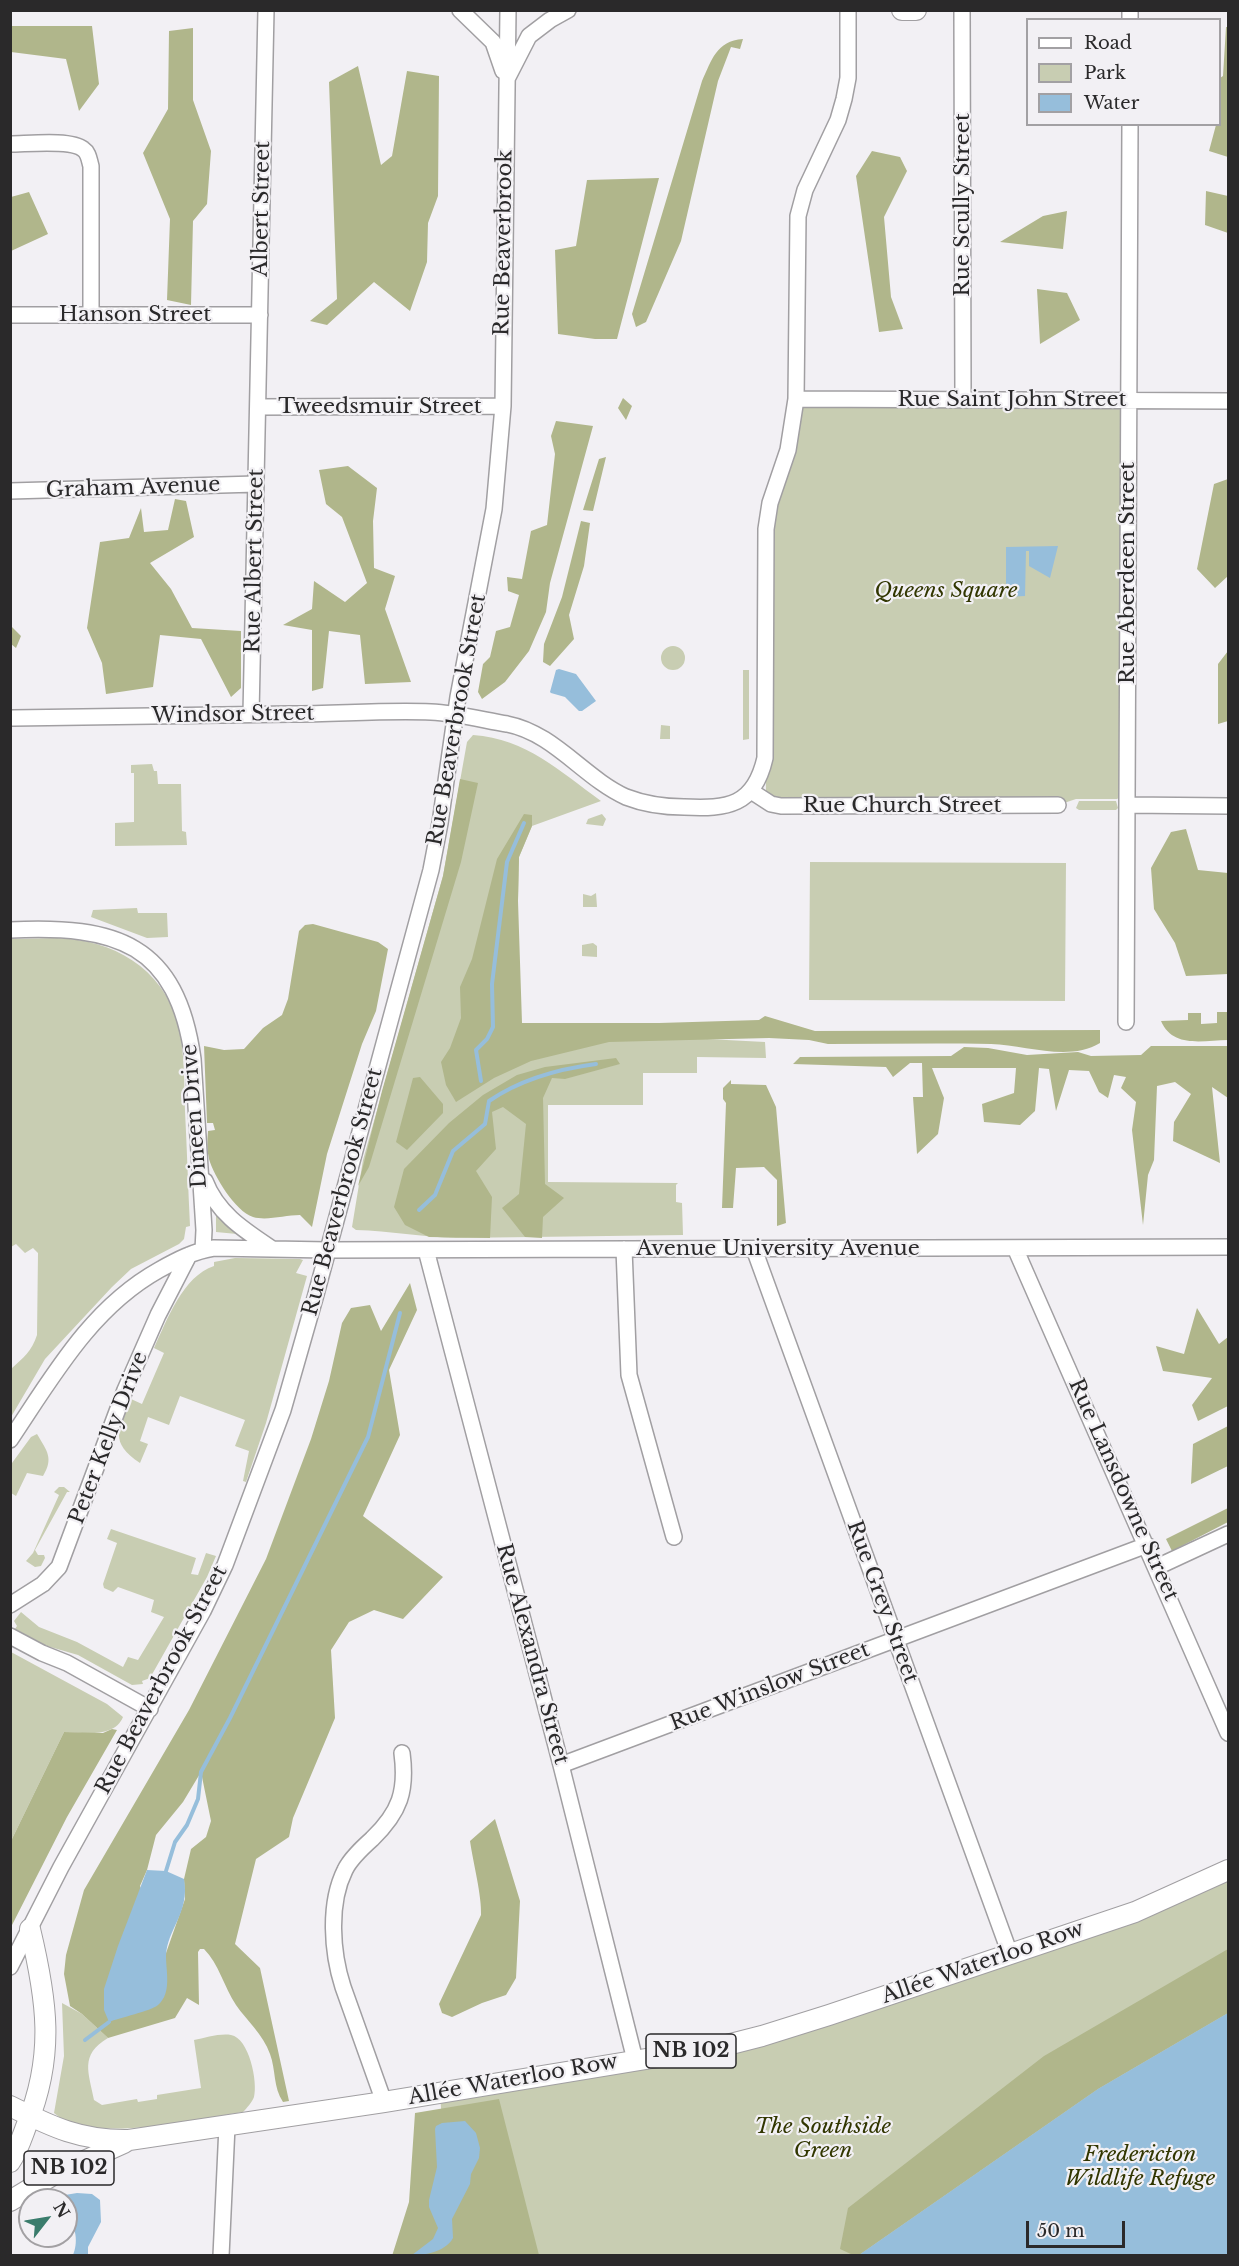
<!DOCTYPE html>
<html>
<head>
<meta charset="utf-8">
<style>
	body { margin:0 }
	#map { position:relative; width:1239px; height:2266px; overflow:hidden; background:#f2f0f4; font-family:"Libre Baskerville",serif }
	canvas { display:block }
	.frame { position:absolute; inset:0; border:12px solid #2a292a; pointer-events:none }
	.legend { position:absolute; left:1026px; top:18px; width:195px; height:108px; box-sizing:border-box; background:#f2f0f4; border:2px solid #a2a0a3; margin:0; padding:8px 10px; list-style:none; font-size:18px; color:#2a292a }
	.legend li { display:flex; align-items:center; gap:12px; height:30px }
	.legend b { width:30px; border:2px solid #a2a0a3 }
	.north { position:absolute; left:18px; top:2188px; width:60px; height:60px; box-sizing:border-box; background:#f2f0f4; border:2px solid #a2a0a3; border-radius:50%; rotate:59deg; font-size:16px; font-weight:700; line-height:24px; text-align:center; color:#2a292a }
	.north::after { content:''; display:block; margin:auto; width:21px; height:27px; background:#3a7c6c; clip-path:polygon(50% 0,100% 100%,50% 72%,0 100%) }
	.scale { position:absolute; left:1026px; top:2221px; width:99px; height:27px; box-sizing:border-box; border:3px solid #2a292a; border-top:0; padding-left:8px; font-size:18px; line-height:21px; white-space:nowrap; color:#2a292a; -webkit-text-stroke:4px #f2f0f4; paint-order:stroke }
</style>
</head>
<body>
<div id="map">
<canvas width="1239" height="2266"></canvas>
<div class="frame"></div>
<ul class="legend">
<li><b style="height:8px;background:#fff"></b>Road</li>
<li><b style="height:16px;background:#c8cdb2"></b>Park</li>
<li><b style="height:16px;background:#96bedb"></b>Water</li>
</ul>
<div class="north">N</div>
<div class="scale">50 m</div>
</div>
<script>
const c = document.querySelector('canvas').getContext('2d');
c.lineJoin = 'round';
function fill(path, color) { c.fillStyle = color; c.fill(path, 'evenodd'); }
function trace(path, color, width, dash) { c.strokeStyle = color; c.lineWidth = width; c.lineCap = dash ? 'butt' : 'round'; c.setLineDash(dash || []); c.stroke(path); }
function label(font, color, halo, rows, align = 'center') {
  c.font = font + ' "Libre Baskerville",serif'; c.lineWidth = 4.5; c.setLineDash([]); c.textBaseline = 'middle'; c.strokeStyle = halo; c.fillStyle = color; for (const [text, x, y, turn = 0] of rows) {
    c.save(); c.translate(x, y); c.rotate((+turn || 0) * Math.PI / 180); c.textAlign = isNaN(turn) ? turn : align; if (halo) c.strokeText(text, 0, 0); c.fillText(text, 0, 0); c.restore();
  }
}
const green = new Path2D(`
	M796,399L1129,401L1127,793L1117,799H1076L1058,805L766,802L765,562Z
	M661 658a12 12 0 1 1 24 0a12 12 0 1 1-24 0Z
	M743,670H749V739L743,740Z
	M661,725L670,726V739H660Z
	M473,735C527,739 559,771 601,801L532,826L519,857L515,1029L765,1042L766,1058L697,1057V1073H643V1105H548V1182L678,1183L676,1185V1202L682,1203L683,1235L456,1238C422,1237 390,1231 356,1230L352,1227L363,1160L443,876L467,742Z
	M152,764L154,771H157L158,784H181L182,831L186,832L187,845L115,846V823L134,822V773H131V765Z
	M1079,801H1116L1118,808L1116,810H1079L1076,808Z
	M602,814L606,819L603,826L586,824L588,819Z
	M810,862L1066,863L1065,1001L809,1000Z
	M596,893L597,907H583V894L591,896Z
	M137,908L138,913H167L168,937L147,938L91,917L93,910Z
	M57,938C113,940 162,967 178,1024C185,1052 184,1083 185,1111C187,1149 188,1187 190,1226L186,1227L184,1239L179,1244L131,1269L112,1287L45,1359L11,1417V1369C23,1358 32,1351 37,1335L38,1253L33,1248L25,1253L16,1244L11,1247V939Z
	M593,943L597,946V957L582,956V945Z
	M216,1214L237,1234L216,1232Z
	M235,1258L300,1259L303,1260L296,1273L307,1276L266,1423L246,1482L243,1481L249,1451L235,1446L245,1420L180,1396L169,1425L148,1417L140,1441L148,1444L140,1463C109,1442 118,1430 131,1399L142,1404L164,1353L154,1348C167,1320 183,1276 214,1266V1262Z
	M37,1434C47,1451 54,1458 43,1476L27,1473L16,1496L11,1493L12,1463L31,1437Z
	M59,1487H64L70,1492H67L35,1550L38,1555H44L45,1558L41,1566L35,1567L26,1561L33,1553L59,1495L54,1492Z
	M111,1529L196,1558L191,1574L198,1575L206,1553L216,1556L207,1577L150,1678L142,1681L143,1684L132,1685L78,1655L47,1646L15,1629L17,1626L14,1621L21,1612L39,1627L77,1642L123,1667L128,1657L138,1660L164,1617L151,1612L154,1600L118,1587L113,1592L104,1588L103,1584L117,1543L107,1539Z
	M11,1652L107,1704L123,1717C114,1739 82,1732 64,1732L11,1841Z
	M1228,1870V2255L422,2256L442,2123L440,2093L719,2047Z
	M62,2003L82,2014L108,2038C79,2055 89,2073 94,2100L102,2105L137,2099L138,2102L157,2099V2095L201,2088L194,2040C205,2038 220,2033 231,2035C249,2038 258,2082 254,2097C252,2102 247,2108 243,2112C197,2119 90,2145 54,2113L64,2056Z`);
const forest = new Path2D(`
	M11,26H92L99,84L79,111L66,59L11,52Z
	M1226,27H1228V157L1209,151L1216,125L1220,124L1221,103L1220,78L1223,76Z
	M193,28V100L211,151L207,204L193,221L191,305L167,300L170,219L143,153L168,109L169,31Z
	M743,39L740,49L731,47L718,81L681,241L646,322L636,327L632,314L702,81C712,60 716,41 743,39Z
	M358,66L381,165L392,156L407,71L439,76L438,196L428,223L427,262L410,311L374,282L327,325L310,321L337,299L329,82Z
	M872,151L900,157L907,171L884,217L891,297L903,329L879,332L856,176Z
	M659,178L617,339H595L558,334L555,250L576,246L587,180Z
	M1206,191L1228,196V233L1205,225Z
	M29,192L48,234L11,251V197Z
	M1067,211L1063,249L1000,242L1043,216Z
	M1037,289L1067,293L1080,320L1040,344Z
	M623,398L632,406L626,420L618,408Z
	M556,421L593,426L550,583L546,612L529,651L505,682L482,699L478,692L483,664L490,657L496,631L510,627L519,595L508,591L507,577L522,579L531,531L547,525L555,454L551,436Z
	M606,457L593,511L583,510L599,459Z
	M348,466L377,488L373,521L374,568L395,576L385,609L411,682L365,684L360,635L329,631L323,688L312,691V630L283,625L312,609L314,581L345,602L367,583L342,517L326,504L319,470Z
	M1228,479V576L1215,588L1197,569L1214,484Z
	M175,499L186,501L194,537L150,563L171,589L192,628L241,631V688L231,697L201,639L160,635L153,687L106,694L102,663L87,628L100,542L129,538L141,508L144,532L168,530Z
	M581,521L590,523L584,566L569,615L574,639L550,666L543,662L544,644L562,597Z
	M10,625L21,636L16,648L11,644Z
	M1228,651V721L1218,724V664Z
	M460,779L478,783L461,862L369,1167L358,1186L382,1091L443,876Z
	M524,814L532,815V826L519,857L518,901L522,1023H659L759,1020L765,1016L815,1031L1100,1030V1043C1069,1062 1025,1045 991,1044C937,1043 882,1044 828,1044L809,1040L769,1038L609,1042L531,1061L494,1078L456,1102L446,1085L441,1062L450,1048L461,1018L460,987L472,959L497,859Z
	M1186,829L1198,870L1228,873V974L1186,976L1175,943L1154,909L1151,868L1171,832Z
	M313,924L378,942L388,949L376,1011L362,1044L327,1154L312,1227L300,1215C285,1215 267,1221 253,1217C235,1211 214,1176 209,1159C207,1151 207,1141 208,1131L215,1130L213,1123H207L204,1046L224,1050L244,1049L263,1028L282,1015L288,999L299,931L305,925Z
	M1217,1012H1228V1040C1204,1040 1173,1049 1161,1021L1188,1020V1013H1201V1024L1217,1023Z
	M1151,1046H1228V1098L1212,1087L1220,1163L1173,1141L1174,1122L1191,1094L1175,1082L1157,1086L1154,1160L1148,1175L1143,1225L1132,1130L1136,1102L1121,1088L1126,1077L1114,1075L1108,1098L1099,1092L1089,1071L1069,1070L1056,1111L1049,1069L1039,1068L1035,1111L1020,1125L984,1122L982,1104L1014,1093L1016,1068H932L944,1098L938,1134L917,1154L913,1097H923L922,1063H910L893,1077L886,1067L793,1064L800,1057L951,1056L964,1047L988,1048L1027,1055L1078,1052L1091,1056L1141,1055Z
	M616,1058L620,1064L565,1079L552,1078L543,1098L545,1184L564,1198L543,1217L542,1238L525,1237L502,1208L519,1194L526,1124L503,1107L492,1112L496,1149L476,1171L492,1197L490,1238L429,1237L405,1225L394,1207L404,1169L449,1123L483,1095L517,1075L545,1067Z
	M420,1077L443,1104V1113L407,1150L396,1142L413,1078Z
	M731,1080V1084L766,1085L776,1107L786,1223L777,1226V1180L764,1167L736,1168L733,1208H722L726,1103L723,1099V1088Z
	M410,1283L417,1310L389,1370L400,1435L363,1516L443,1577L403,1619L374,1610L349,1622L331,1650L335,1718L293,1818L289,1837L256,1859L235,1944L260,1968L289,2101L283,2102C273,2087 276,2070 270,2054C263,2034 247,2021 236,2005C224,1987 219,1964 204,1949H200L198,1952L199,2005L187,1998L175,2018L108,2038L82,2014L70,2006L64,1974L66,1955L84,1890L189,1710L266,1559L311,1439L329,1381L342,1323L351,1308L370,1305L381,1331ZM201,1772L211,1821L206,1837L191,1849L184,1879L185,1899L166,1953L140,1886L147,1870L156,1835L183,1802Z
	M1197,1308L1219,1344L1228,1337V1406L1198,1421L1192,1405L1212,1378L1163,1371L1156,1346L1184,1354Z
	M1228,1426V1466L1191,1484L1193,1444Z
	M1228,1508V1522L1172,1551L1166,1539Z
	M112,1729L117,1730L67,1817L11,1927V1841L64,1732L103,1733Z
	M495,1819L520,1901L516,1978L506,1995L482,2003L452,2017L442,2013L439,2004L481,1915C482,1896 473,1862 470,1841Z
	M1228,1949V2013L1098,2089L859,2255H853L840,2249L848,2208L1044,2056Z
	M499,2099L539,2255L392,2256L409,2202L415,2113Z`);
const water = new Path2D(`
	M1058,546L1050,578L1029,566V551H1026L1025,596L1006,597V547Z
	M559,669L576,674L596,701L582,711H579L565,697L551,693L550,692L556,670Z
	M147,1870L166,1871L184,1879C190,1913 167,1929 166,1956C166,1972 172,1993 158,2005C151,2011 119,2018 109,2022L104,2010V1989L118,1946Z
	M1228,2013V2255H859L1098,2089Z
	M465,2121L476,2133L480,2148L479,2158L471,2174L470,2184L452,2219L453,2238C446,2251 425,2256 412,2255L433,2239L438,2228L429,2207V2200L437,2167L435,2129L436,2126L442,2123Z
	M77,2193L92,2194L100,2200L101,2222L88,2247V2255H73C78,2244 77,2225 66,2217V2200H56L65,2195Z`);
const stream = new Path2D(`
	M481,1081L476,1050L487,1039L493,1027L492,984L507,862L524,823
	M419,1210L435,1195L453,1151L485,1124L489,1101C521,1079 558,1069 596,1064
	M166,1871L175,1842L187,1825L198,1799L201,1772L230,1718L368,1437L400,1313
	M85,2040L109,2022`);
const minor = new Path2D(`
	M460,10L493,42L503,71
	M962,10L963,400
	M1130,20V10
	M508,77L529,36L550,20L568,10
	M10,144C27,144 71,139 83,149C89,153 89,160 91,166V315
	M10,315H260
	M796,399L1228,401
	M258,407L503,406
	M10,491L256,484
	M251,714L266,10
	M10,718C104,717 198,715 291,714C338,714 385,710 431,712C456,713 483,720 507,724C554,733 584,778 626,797C644,804 665,807 684,807C728,809 754,806 765,758L766,529L770,503L788,450L796,399L798,216L805,190L838,120L844,99L848,78V10
	M751,791L771,804L781,806L1058,805
	M1127,805L1228,806
	M10,930C116,925 177,943 193,1059L204,1230L203,1250
	M1126,1022L1130,124
	M205,1181C217,1213 244,1230 271,1248
	M1015,1248L1228,1733
	M624,1249L629,1375L674,1537
	M754,1249L1010,1954
	M426,1250L561,1765L635,2060
	M10,1440C53,1376 91,1308 159,1270C177,1260 194,1251 214,1248L328,1250L1228,1247
	M1157,1567L1228,1534
	M10,1605L43,1584L59,1567L125,1390L158,1315L189,1255
	M10,1636L42,1653L67,1663L150,1709
	M561,1765L1147,1545
	M10,1967L61,1867L203,1611L225,1565L283,1410L315,1298L431,870L440,823L458,697L494,509L503,406L508,10
	M384,2102L343,1987C332,1953 328,1904 345,1870C350,1859 362,1848 372,1839C400,1812 407,1791 402,1753
	M221,2256L227,2126`);
const major = new Path2D(`
	M902,10H916
	M10,2106C52,2127 81,2141 129,2140L384,2102L719,2047L762,2036L829,2015L1135,1912L1228,1870
	M10,2162C18,2151 22,2137 27,2124C55,2055 47,2000 30,1929
	M10,2201L53,2175L124,2143`);
const shields = [
	[691,2051,90],
	[69,2168,90]
];
const shieldNames = [
	["NB 102",691,2051],
	["NB 102",69,2168]
];
const streetNames = [
	["Rue Scully Street",963,205,-90],
	["Albert Street",262,209,-89],
	["Rue Beaverbrook",504,243,-89],
	["Hanson Street",135,315],
	["Rue Saint John Street",1012,400],
	["Tweedsmuir Street",380,407],
	["Graham Avenue",133,488,-2],
	["Rue Albert Street",255,561,-89],
	["Rue Aberdeen Street",1128,573,-90],
	["Windsor Street",233,715,-1],
	["Rue Beaverbrook Street",457,720,-80],
	["Rue Church Street",902,806],
	["Dineen Drive",195,1116,-94],
	["Rue Beaverbrook Street",343,1192,-75],
	["Avenue University Avenue",778,1249],
	["Peter Kelly Drive",109,1438,-69],
	["Rue Lansdowne Street",1123,1490,66],
	["Rue Grey Street",882,1602,70],
	["Rue Alexandra Street",532,1654,75],
	["Rue Beaverbrook Street",162,1680,-62],
	["Rue Winslow Street",770,1687,-21],
	["Allée Waterloo Row",983,1963,-19],
	["Allée Waterloo Row",513,2080,-10]
];
const parkNames = [
	["Queens Square",946,591],
	["The Southside",823,2127],
	["Green",823,2151],
	["Fredericton",1140,2155],
	["Wildlife Refuge",1140,2179]
];
fill(green, '#c8cdb2');
fill(forest, '#b0b68b');
fill(water, '#96bedb');
trace(stream, '#96bedb', 4);
trace(minor, '#a19fa2', 18);
trace(major, '#a19fa2', 22);
trace(minor, '#fff', 15);
trace(major, '#fff', 20);
for (const [x, y, w] of shields) { const box = new Path2D(); box.roundRect(x - w / 2, y - 17, w, 34, 4.5); c.fillStyle = '#f2f0f4'; c.fill(box); trace(box, '#2a292a', 1.5); }
label('bold 20px', '#2a292a', null, shieldNames);
label('21px', '#2a292a', '#f2f0f4', streetNames);
label('italic 21px', '#313600', '#f2f0f4', parkNames);
</script>
</body>
</html>
